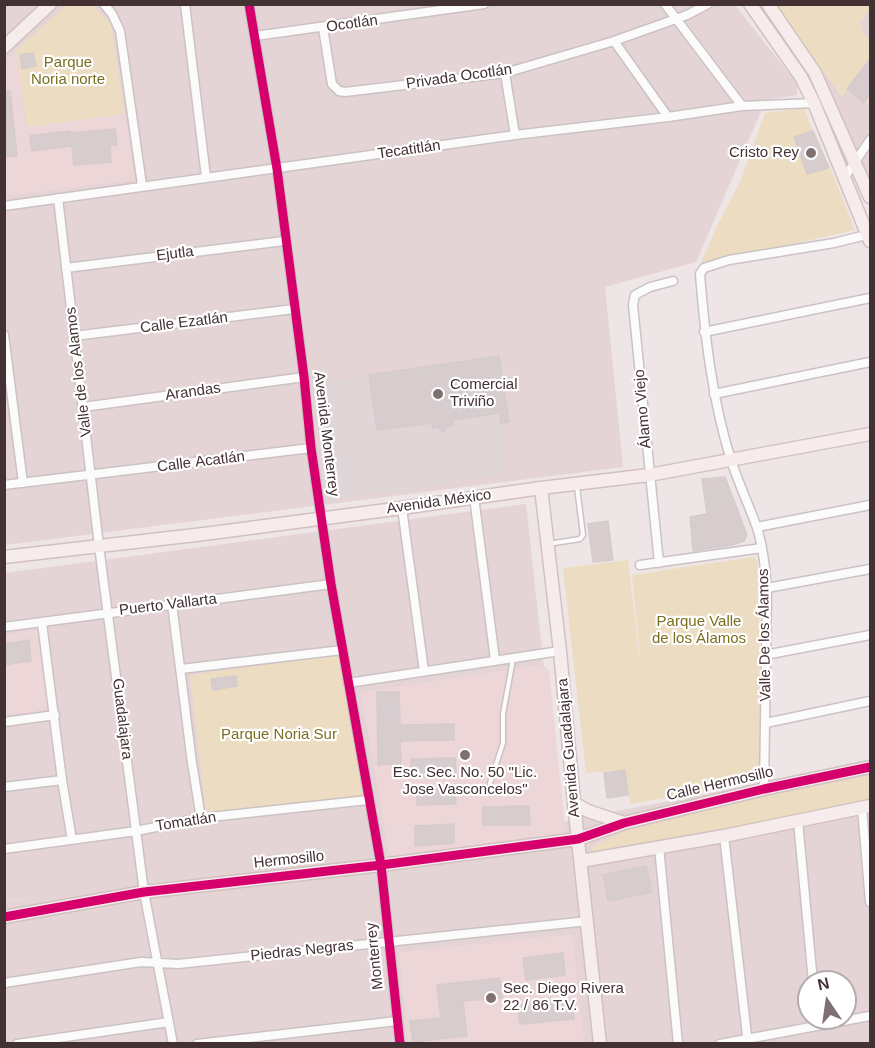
<!DOCTYPE html>
<html>
<head>
<meta charset="utf-8">
<style>
	body { margin:0 }
	#map { position:relative; width:875px; height:1048px; overflow:hidden; background:#eee5e6; font-family:Arial,sans-serif }
	canvas { display:block }
	.frame { position:absolute; inset:0; border:6px solid #443134; pointer-events:none }
	.north { position:absolute; left:797px; top:970px; width:60px; height:60px; box-sizing:border-box; background:#fff; border:2px solid #b4adae; border-radius:50%; rotate:347deg; font-size:16px; font-weight:700; line-height:24px; text-align:center; color:#443134 }
	.north::after { content:''; display:block; margin:auto; width:21px; height:27px; background:#807072; clip-path:polygon(50% 0,100% 100%,50% 72%,0 100%) }
</style>
</head>
<body>
<div id="map">
<canvas width="875" height="1048"></canvas>
<div class="frame"></div>
<div class="north">N</div>
</div>
<script>
const c = document.querySelector('canvas').getContext('2d');
c.lineJoin = 'round';
function fill(path, color) { c.fillStyle = color; c.fill(path, 'evenodd'); }
function trace(path, color, width, dash) { c.strokeStyle = color; c.lineWidth = width; c.lineCap = dash ? 'butt' : 'round'; c.setLineDash(dash || []); c.stroke(path); }
function label(font, color, halo, rows, align = 'center') {
  c.font = font + ' Arial,sans-serif'; c.lineWidth = 4.5; c.setLineDash([]); c.textBaseline = 'middle'; c.strokeStyle = halo; c.fillStyle = color; for (const [text, x, y, turn = 0] of rows) {
    c.save(); c.translate(x, y); c.rotate((+turn || 0) * Math.PI / 180); c.textAlign = isNaN(turn) ? turn : align; if (halo) c.strokeText(text, 0, 0); c.fillText(text, 0, 0); c.restore();
  }
}
const residential = new Path2D(`
	M4,5H735L797,84V95L766,100L696,262L605,287L623,467L5,545Z
	M771,5H870V183L815,61Z
	M526,504L561,822L870,762V1043H5L4,902L30,898L5,901V573ZM809,982H845V1018H809Z`);
const education = new Path2D(`
	M16,50L26,127L125,114L135,180L5,196V61Z
	M36,630L42,634L50,703L41,711L5,715L4,635Z
	M539,665L546,667L549,671L564,817V832L562,837L395,857L389,853L361,692Z
	M572,934L584,1043H408L399,952Z`);
const green = new Path2D(`
	M67,5H93L111,24L125,114L27,127L16,50Z
	M774,5H870V9L860,23L865,36L870,41V105L848,90L842,97Z
	M804,108L828,170L831,169L855,230L700,265L718,224L740,182L765,113Z
	M754,557L758,562L762,780L630,804L625,770L586,773L563,568L628,560L642,679L632,575Z
	M340,655L363,799L206,815L190,675Z
	M870,775V803L593,856L592,848L595,845L628,830L662,820L765,796Z`);
const parking = new Path2D(`
	M369,375L377,431L499,414L507,474L331,500L311,383Z`);
const building = new Path2D(`
	M33,53L36,66L22,69L20,55Z
	M870,59V93L864,103L847,89Z
	M4,91H10L17,156L4,157Z
	M115,129L117,145L110,146L111,162L74,165L72,146L32,151L30,136L70,131L71,133Z
	M813,131L829,168L807,174L794,137Z
	M499,356L509,422L501,423L499,413L453,420V425L448,426L443,432L437,427L433,428L432,423L377,430L369,375Z
	M725,477L747,535L744,541L732,545L693,551L690,517L707,514L702,479Z
	M608,521L613,560L593,562L588,524Z
	M29,640L31,661L4,665V644Z
	M236,676L237,686L213,690L211,679Z
	M377,692H399L400,725L454,724V740L400,741L401,764L378,765Z
	M455,758L456,774L412,773L411,759Z
	M625,770L628,795L607,798L604,773Z
	M417,789H455L456,804L417,805Z
	M529,806L530,825H483V807Z
	M454,824V843L415,846V826Z
	M646,866L652,892L608,901L603,875Z
	M563,953L565,975L526,980L523,958Z
	M500,978L502,998L463,1001L467,1036L413,1042L410,1021L441,1018L437,985Z
	M572,1001L574,1019L520,1024L517,1005Z`);
const lane = new Path2D(`
	M548,544L580,539L583,535L577,487
	M490,783L503,743V714L513,659`);
const street = new Path2D(`
	M104,4L112,14L120,31L142,185
	M185,4L206,177
	M249,4L277,169L304,377L311,448L331,584L381,865L400,1044
	M665,4L742,106
	M323,28L332,84L339,91L345,92L505,73L614,41L687,15L708,4
	M255,36L484,4
	M614,41L668,117
	M505,73L515,135
	M844,178L870,140
	M58,198L99,546L144,892L173,1044
	M4,206L515,135L668,117L742,106L814,103
	M66,268L284,241
	M704,332L870,298
	M4,335L23,483
	M74,336L294,309
	M714,394L870,362
	M83,407L304,377
	M4,485L311,448
	M474,497L495,660
	M402,508L424,671
	M757,527L870,505
	M659,563L633,305L635,295L650,287L673,281
	M640,565L762,548
	M767,588L870,569
	M172,604L192,763L201,818
	M42,623L62,780L72,840
	M4,627L331,584
	M765,655L870,635
	M181,669L342,650
	M348,683L560,651
	M4,722L55,715
	M766,723L870,701
	M4,787L62,780
	M764,789L767,588C765,567 763,545 756,525C748,503 738,482 731,460C712,400 705,336 700,274L704,268L729,260L834,243L870,234
	M862,808L870,902
	M798,821L813,982
	M724,836L748,1044
	M659,847L678,1044
	M4,849L136,831L201,818L368,800
	M4,983L141,962L178,964L588,921
	M17,1044L169,1022
	M197,1044L397,1021
	M720,1044L870,1016`);
const secondary = new Path2D(`
	M750,4L801,77L814,103L870,241
	M768,4L815,73L870,197
	M4,47L50,4
	M541,488L560,651L574,803L600,1044
	M4,557L204,534L402,508L541,488L649,475L870,434
	M574,803L588,811L624,823
	M581,861L724,836L870,806
	M4,917L144,892L381,865L578,839L624,823L764,789L870,767`);
const cycleway = new Path2D(`
	M249,4L277,169L304,377L311,448L331,584L381,865L400,1044
	M4,917L144,892L381,865L578,839L624,823L764,789L870,767`);
const markers = [
	[811,153,6,"#807072"],
	[438,394,6,"#807072"],
	[465,755,6,"#807072"],
	[491,998,6,"#807072"]
];
const streetNames = [
	["Ocotlán",352,24,-8],
	["Privada Ocotlán",459,77,-8],
	["Tecatitlán",409,150,-8],
	["Ejutla",175,254,-7],
	["Calle Ezatlán",184,323,-7],
	["Valle de los Alamos",79,372,-97],
	["Arandas",193,392,-8],
	["Álamo Viejo",643,409,-95],
	["Avenida Monterrey",326,434,83],
	["Calle Acatlán",201,462,-7],
	["Avenida México",439,502,-8],
	["Puerto Vallarta",168,605,-7],
	["Valle De los Álamos",765,635,-91],
	["Guadalajara",122,719,83],
	["Avenida Guadalajara",569,748,-95],
	["Calle Hermosillo",720,784,-13],
	["Tomatlán",186,822,-9],
	["Hermosillo",289,860,-6],
	["Piedras Negras",302,951,-6],
	["Monterrey",375,956,-96]
];
const parkNames = [
	["Parque",68,63],
	["Noria norte",68,80],
	["Parque Valle",699,622],
	["de los Álamos",699,639],
	["Parque Noria Sur",279,735]
];
const poiNames = [
	["Cristo Rey",799,153,"right"],
	["Comercial",450,385],
	["Triviño",450,402],
	["Esc. Sec. No. 50 \"Lic.",465,773,"center"],
	["Jose Vasconcelos\"",465,790,"center"],
	["Sec. Diego Rivera",503,989],
	["22 / 86 T.V.",503,1006]
];
fill(residential, '#e5d4d5');
fill(education, '#edd6d7');
fill(green, '#ecddc2');
fill(parking, '#e0d6d8');
fill(building, '#d7cdcf');
trace(building, '#d6cbcc', 1.5);
trace(lane, '#ccc2c3', 7);
trace(street, '#ccc2c3', 11);
trace(secondary, '#d3c0c0', 15);
trace(lane, '#fcfbfb', 4);
trace(street, '#fcfbfb', 8);
trace(secondary, '#f6ecec', 12);
trace(cycleway, '#d6006c', 9);
for (const [x, y, r, color] of markers) { const dot = new Path2D(); dot.arc(x, y, r, 0, 2 * Math.PI); c.fillStyle = color; c.fill(dot); trace(dot, '#fff', 2); }
label('15px', '#443134', '#fff', streetNames);
label('15px', '#7a6e21', '#fff', parkNames);
label('15px', '#443134', '#fff', poiNames, 'left');
</script>
</body>
</html>
